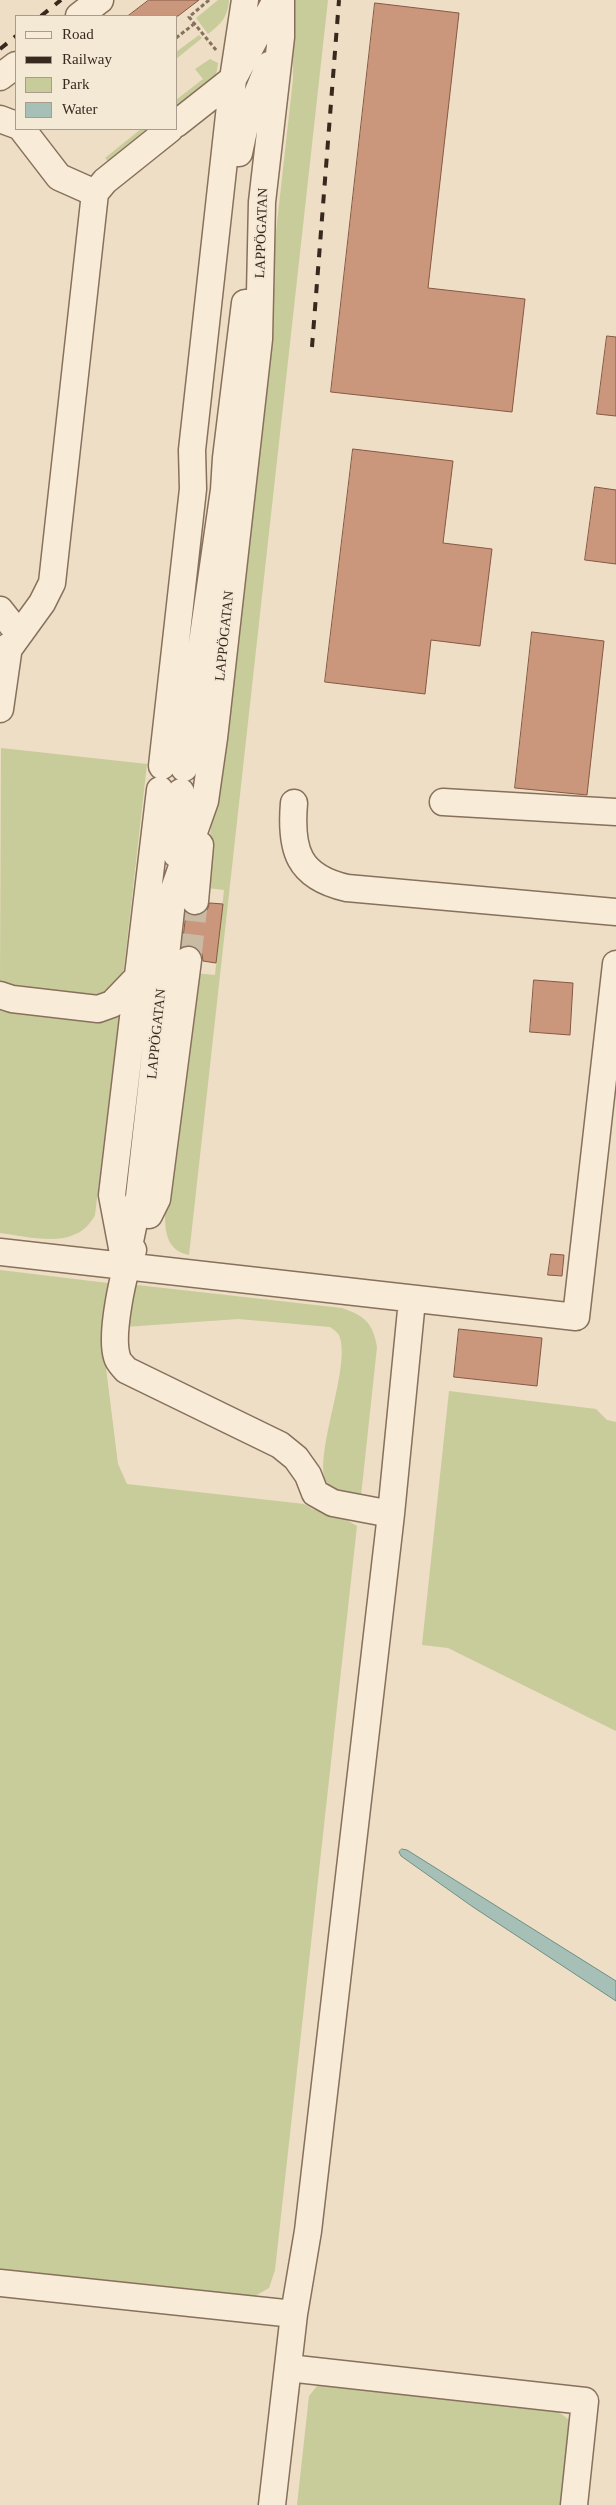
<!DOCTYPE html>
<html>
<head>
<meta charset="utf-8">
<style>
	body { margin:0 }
	#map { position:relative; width:616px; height:2505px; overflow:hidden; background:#eddec5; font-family:"Times New Roman",serif }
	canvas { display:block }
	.legend { position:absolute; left:15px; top:15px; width:162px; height:115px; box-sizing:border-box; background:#f4e9d5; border:1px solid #a99c8c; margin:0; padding:6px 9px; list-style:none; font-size:15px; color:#38291f }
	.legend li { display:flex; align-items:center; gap:10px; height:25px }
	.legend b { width:25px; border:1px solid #a99c8c }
</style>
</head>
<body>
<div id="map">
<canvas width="616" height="2505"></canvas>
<ul class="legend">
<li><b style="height:6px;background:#f8ecd9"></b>Road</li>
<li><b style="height:6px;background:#38291f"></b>Railway</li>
<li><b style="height:14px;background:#c8cb9a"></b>Park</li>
<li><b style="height:14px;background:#a7c0b7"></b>Water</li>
</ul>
</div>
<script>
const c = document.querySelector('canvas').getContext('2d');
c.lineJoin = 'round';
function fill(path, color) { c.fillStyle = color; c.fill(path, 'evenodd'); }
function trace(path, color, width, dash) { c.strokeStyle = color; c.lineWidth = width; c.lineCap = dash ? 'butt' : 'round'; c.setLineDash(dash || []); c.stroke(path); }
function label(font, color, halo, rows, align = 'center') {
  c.font = font + ' "Times New Roman",serif'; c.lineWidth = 4; c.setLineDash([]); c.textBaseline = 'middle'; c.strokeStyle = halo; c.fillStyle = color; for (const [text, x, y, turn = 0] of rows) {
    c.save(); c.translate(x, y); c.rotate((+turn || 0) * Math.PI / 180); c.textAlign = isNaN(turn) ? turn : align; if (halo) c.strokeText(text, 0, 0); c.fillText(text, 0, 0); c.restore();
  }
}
const green = new Path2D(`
	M218,0H229C228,17 221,24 208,34L196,18Z
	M292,0H328L189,1255C168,1251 165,1234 165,1215L193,973L215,975L224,890L207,888L212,807L293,79Z
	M199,35L202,38L176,59V52Z
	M210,59L218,63L216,75L176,107V100L203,79L195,69Z
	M141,129H150L109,162L105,158Z
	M1,748L147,764L123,977L99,998L0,986Z
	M0,1005L98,1020H111L119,1016L95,1215C76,1251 33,1237 0,1233Z
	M0,1270L108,1283L112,1291L106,1368L118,1464L127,1484L304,1504L312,1509L343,1518L357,1526L275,2270L269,2288L253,2297L0,2270Z
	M137,1285L342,1308C365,1316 373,1323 377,1347L361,1496C352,1495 337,1495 331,1490C306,1471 351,1373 340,1338C339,1333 334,1330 330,1327L238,1319L125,1327L132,1292Z
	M449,1391L596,1409L607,1420L616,1422V1731L448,1648L422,1645Z
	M326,2385L556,2410L572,2422L568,2505H297L309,2396L317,2386Z`);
const water = new Path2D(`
	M402,1849L407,1850L616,1981V2001L473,1907L401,1856L399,1852Z`);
const building = new Path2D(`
	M149,0H199L178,16H128Z
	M375,3L459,13L428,288L525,299L512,412L331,392Z
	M607,336L616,337V416L597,414Z
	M353,449L453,461L443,543L492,549L480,646L431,640L425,694L325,682Z
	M595,487L616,490V564L585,560Z
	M532,632L604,641L587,795L515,788Z
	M210,903L223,904L216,963L203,961L202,954L197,948L189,945L182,946L186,913L193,916L201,915L207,910Z
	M534,980L573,983L570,1035L530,1032Z
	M551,1254L564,1255L562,1276L548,1275Z
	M459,1329L542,1338L537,1386L454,1377Z`);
const minorTunnel = new Path2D(`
	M188,960L195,901`);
const path = new Path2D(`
	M209,0L189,17L216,50
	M176,38L194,24`);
const minor = new Path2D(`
	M79,16L100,0
	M0,77L16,65
	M0,119L16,125
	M176,124L233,79L276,0
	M22,129L59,177L95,193
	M239,153L246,121L269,65
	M0,610L19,634
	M0,661L42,603L52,583L95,193L105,181L170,129
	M0,709L9,646
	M162,766L193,489L192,450L233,79L245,0
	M184,768L224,490L226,458L245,303
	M443,802L616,812
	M294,803C290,850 298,877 347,888L616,912
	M176,854L181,792
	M195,901L200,845
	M0,995L12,999L98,1009L112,1004L136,979
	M149,1215L157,1199L188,960
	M133,1250C123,1271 110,1335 117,1357C118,1362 123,1366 126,1370L280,1445L296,1458L308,1475L315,1493L333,1503L391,1514
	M0,1252L576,1317L616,964
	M123,1253L112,1195L160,790
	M125,1266L139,1197L173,892L205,801L214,738L259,339L262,202L281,37V0
	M0,2283L294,2314
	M288,2368L585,2401L574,2505
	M272,2505L294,2314L308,2231L391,1514L412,1300`);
const rail = new Path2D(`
	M41,16L61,0
	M0,49L16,36
	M312,347L339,0`);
const streetNames = [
	["LAPPÖGATAN",262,233,-88],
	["LAPPÖGATAN",225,636,-84],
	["LAPPÖGATAN",157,1034,-84]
];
fill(green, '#c8cb9a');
fill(water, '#a7c0b7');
trace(water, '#6e8f84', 1);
fill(building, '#ca977d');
trace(building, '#865843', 1);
trace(minorTunnel, '#c9baa4', 26, [26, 13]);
trace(minor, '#87705c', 29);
trace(path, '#87705c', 3, [4, 2.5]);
trace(minor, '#f8ecd9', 26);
trace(rail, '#38291f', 4, [9, 9]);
label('14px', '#38291f', '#f4e9d5', streetNames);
</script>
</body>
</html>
